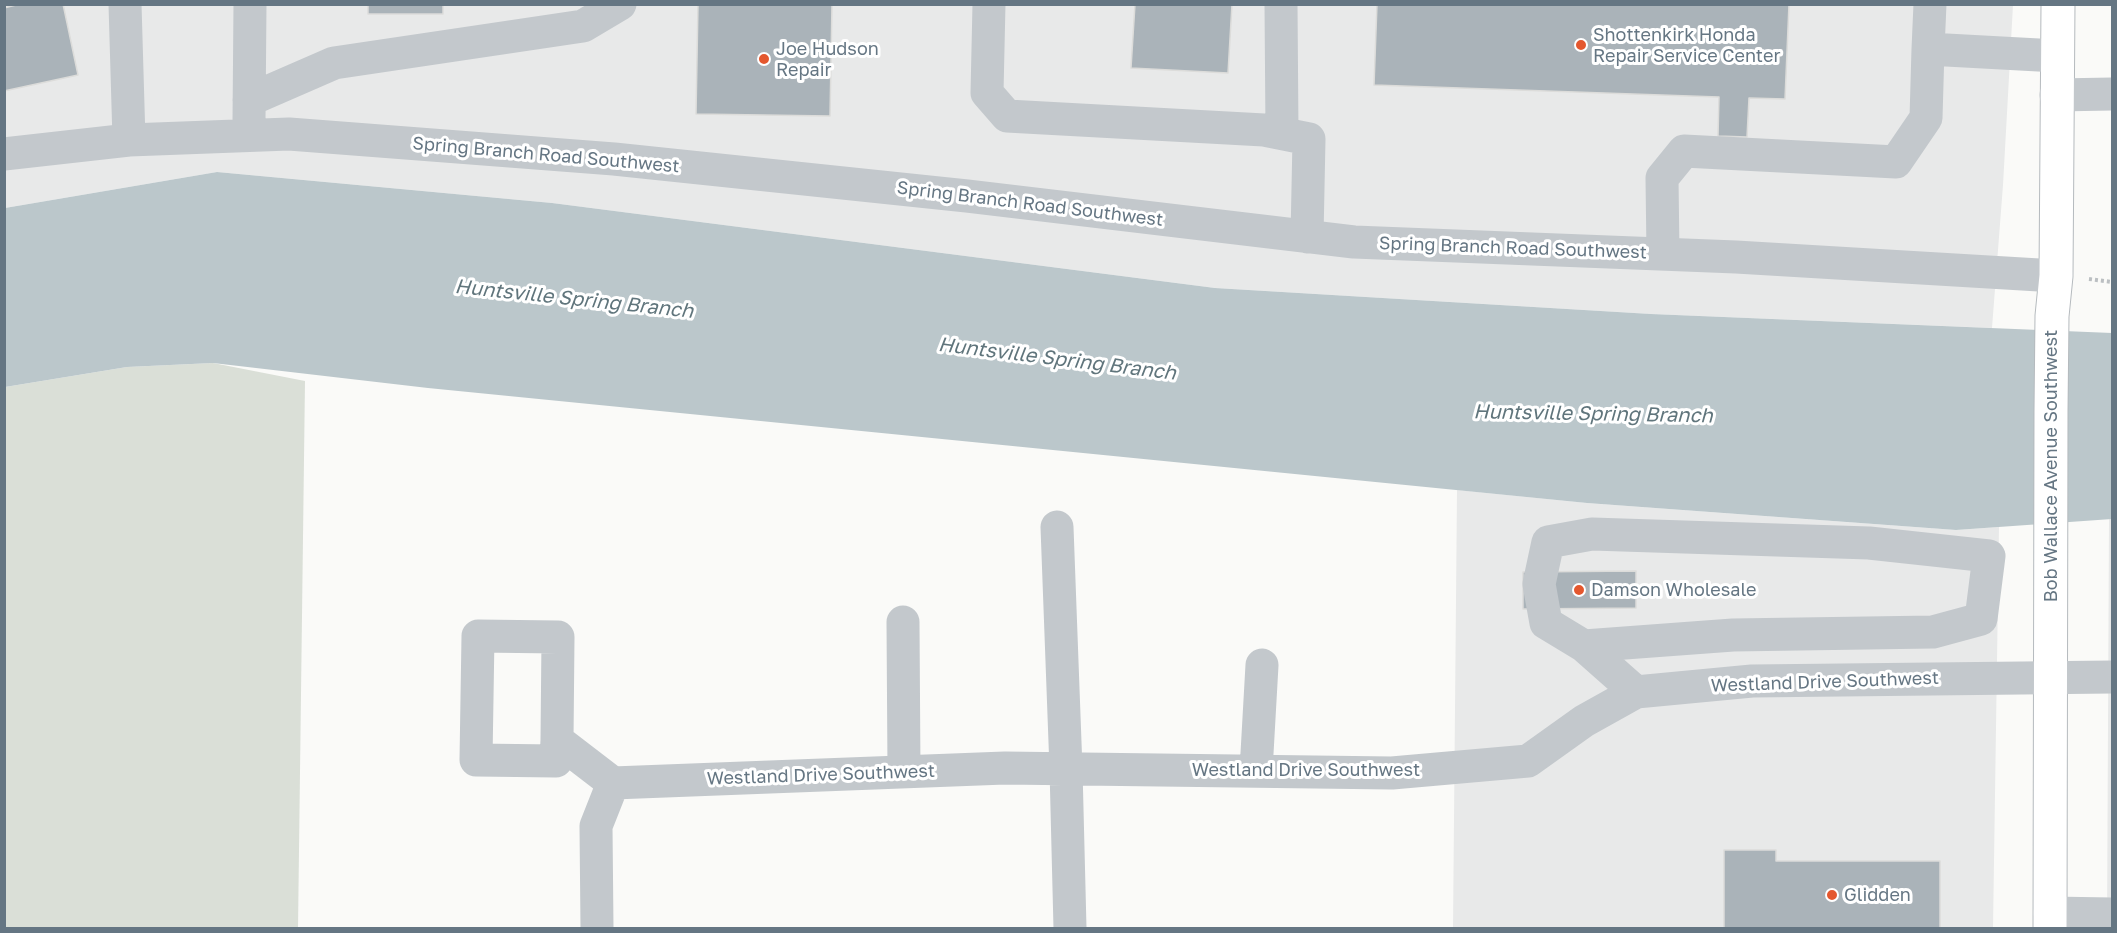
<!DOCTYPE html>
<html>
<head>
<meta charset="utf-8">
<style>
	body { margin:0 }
	#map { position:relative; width:2117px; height:933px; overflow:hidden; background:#fafaf8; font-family:"Golos Text",sans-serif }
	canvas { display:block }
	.frame { position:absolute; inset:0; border:6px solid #657683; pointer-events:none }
</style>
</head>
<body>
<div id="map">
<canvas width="2117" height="933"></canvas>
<div class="frame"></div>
</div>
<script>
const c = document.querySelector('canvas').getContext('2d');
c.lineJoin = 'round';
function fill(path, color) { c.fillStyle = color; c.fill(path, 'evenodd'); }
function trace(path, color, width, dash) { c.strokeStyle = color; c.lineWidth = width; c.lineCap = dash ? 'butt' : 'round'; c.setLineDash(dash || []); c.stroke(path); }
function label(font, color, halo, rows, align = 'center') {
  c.font = font + ' "Golos Text",sans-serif'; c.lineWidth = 6; c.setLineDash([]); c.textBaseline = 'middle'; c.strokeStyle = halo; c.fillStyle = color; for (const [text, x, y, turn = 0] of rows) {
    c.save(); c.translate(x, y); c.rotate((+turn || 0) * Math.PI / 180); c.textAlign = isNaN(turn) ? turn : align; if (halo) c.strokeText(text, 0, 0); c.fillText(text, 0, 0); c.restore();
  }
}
const built = new Path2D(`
	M5,5H2013L2003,185L1992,328L1651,314L1215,288L552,203L217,172L5,208Z
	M1457,490L1587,503L1956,530L1999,527L1993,928H1453Z
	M2109,519H2112V928H2107Z`);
const green = new Path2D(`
	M213,363L305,381L298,928H5V387L127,367Z`);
const water = new Path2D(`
	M217,172L552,203L1215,288L1651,314L2112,333V519L1956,530L1587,503L428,388L213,363L127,367L5,387V208Z`);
const building = new Path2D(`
	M20,4H63L78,75L4,91V8Z
	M368,4H443V14H368Z
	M698,4H832L830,116L696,114Z
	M1135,4H1232L1228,73L1131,68Z
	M1377,4H1789L1785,99L1749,98L1747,137L1718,136L1719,97L1374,85Z
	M1636,571V608L1523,609V572Z
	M1724,850H1776V861H1940V928H1724Z`);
const path = new Path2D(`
	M2089,279L2112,282`);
const minor = new Path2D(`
	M125,4L129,140
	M989,4L987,93L1007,116L1264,130L1309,139L1307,237
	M1281,4L1282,133
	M1928,49L1930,4
	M2056,95L2112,94
	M249,100L334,63L583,26L620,4
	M249,120L250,4
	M4,154L129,140L289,134L614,159L967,196L1354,242L1736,257L2056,276
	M1663,254L1662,178L1684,151L1896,162L1926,118L1928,49L2057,56
	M1057,527L1066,769L1070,928
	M1592,534L1869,543L1989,556L1981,619L1933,632L1733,635L1584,646L1546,623L1539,584L1548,542Z
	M903,622L904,772
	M1584,646L1636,692
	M557,740L556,761L476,760L478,636L558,637L557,740L613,783
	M1256,771L1262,665
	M613,783L1005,768L1392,773L1528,761L1584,721L1636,692L1752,681L2112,677
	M2050,913L2112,914
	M597,928L596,826L613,783`);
const major = new Path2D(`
	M2050,928L2051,411L2052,316L2056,276L2058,4`);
const markers = [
	[1581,45,6,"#e4572e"],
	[764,59,6,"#e4572e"],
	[1579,590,6,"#e4572e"],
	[1832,895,6,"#e4572e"]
];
const poiNames = [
	["Shottenkirk Honda",1593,35],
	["Repair Service Center",1593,56],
	["Joe Hudson",776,49],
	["Repair",776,70],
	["Damson Wholesale",1591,590],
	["Glidden",1844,895]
];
const streetNames = [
	["Spring Branch Road Southwest",546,155,5],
	["Spring Branch Road Southwest",1030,204,7],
	["Spring Branch Road Southwest",1513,248,2],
	["Bob Wallace Avenue Southwest",2051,466,-90],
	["Westland Drive Southwest",1825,682,-2],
	["Westland Drive Southwest",1306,770],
	["Westland Drive Southwest",821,775,-2]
];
const waterNames = [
	["Huntsville Spring Branch",574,299,6],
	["Huntsville Spring Branch",1057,359,7],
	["Huntsville Spring Branch",1593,414,1]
];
fill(built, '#e8e9e9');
fill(green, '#dadfd7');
fill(water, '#bbc7cb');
fill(building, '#aab3b9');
trace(building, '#dcdcda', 1.5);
trace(major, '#b5babe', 35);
trace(path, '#bbbfc2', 4, [3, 3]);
trace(minor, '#c3c8cc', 33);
trace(major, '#fff', 33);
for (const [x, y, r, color] of markers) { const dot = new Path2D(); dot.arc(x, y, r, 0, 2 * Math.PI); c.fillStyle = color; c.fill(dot); trace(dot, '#fff', 2); }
label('18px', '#657683', '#fff', poiNames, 'left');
label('18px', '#657683', '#fff', streetNames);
label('italic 20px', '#60757c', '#fff', waterNames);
</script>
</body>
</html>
